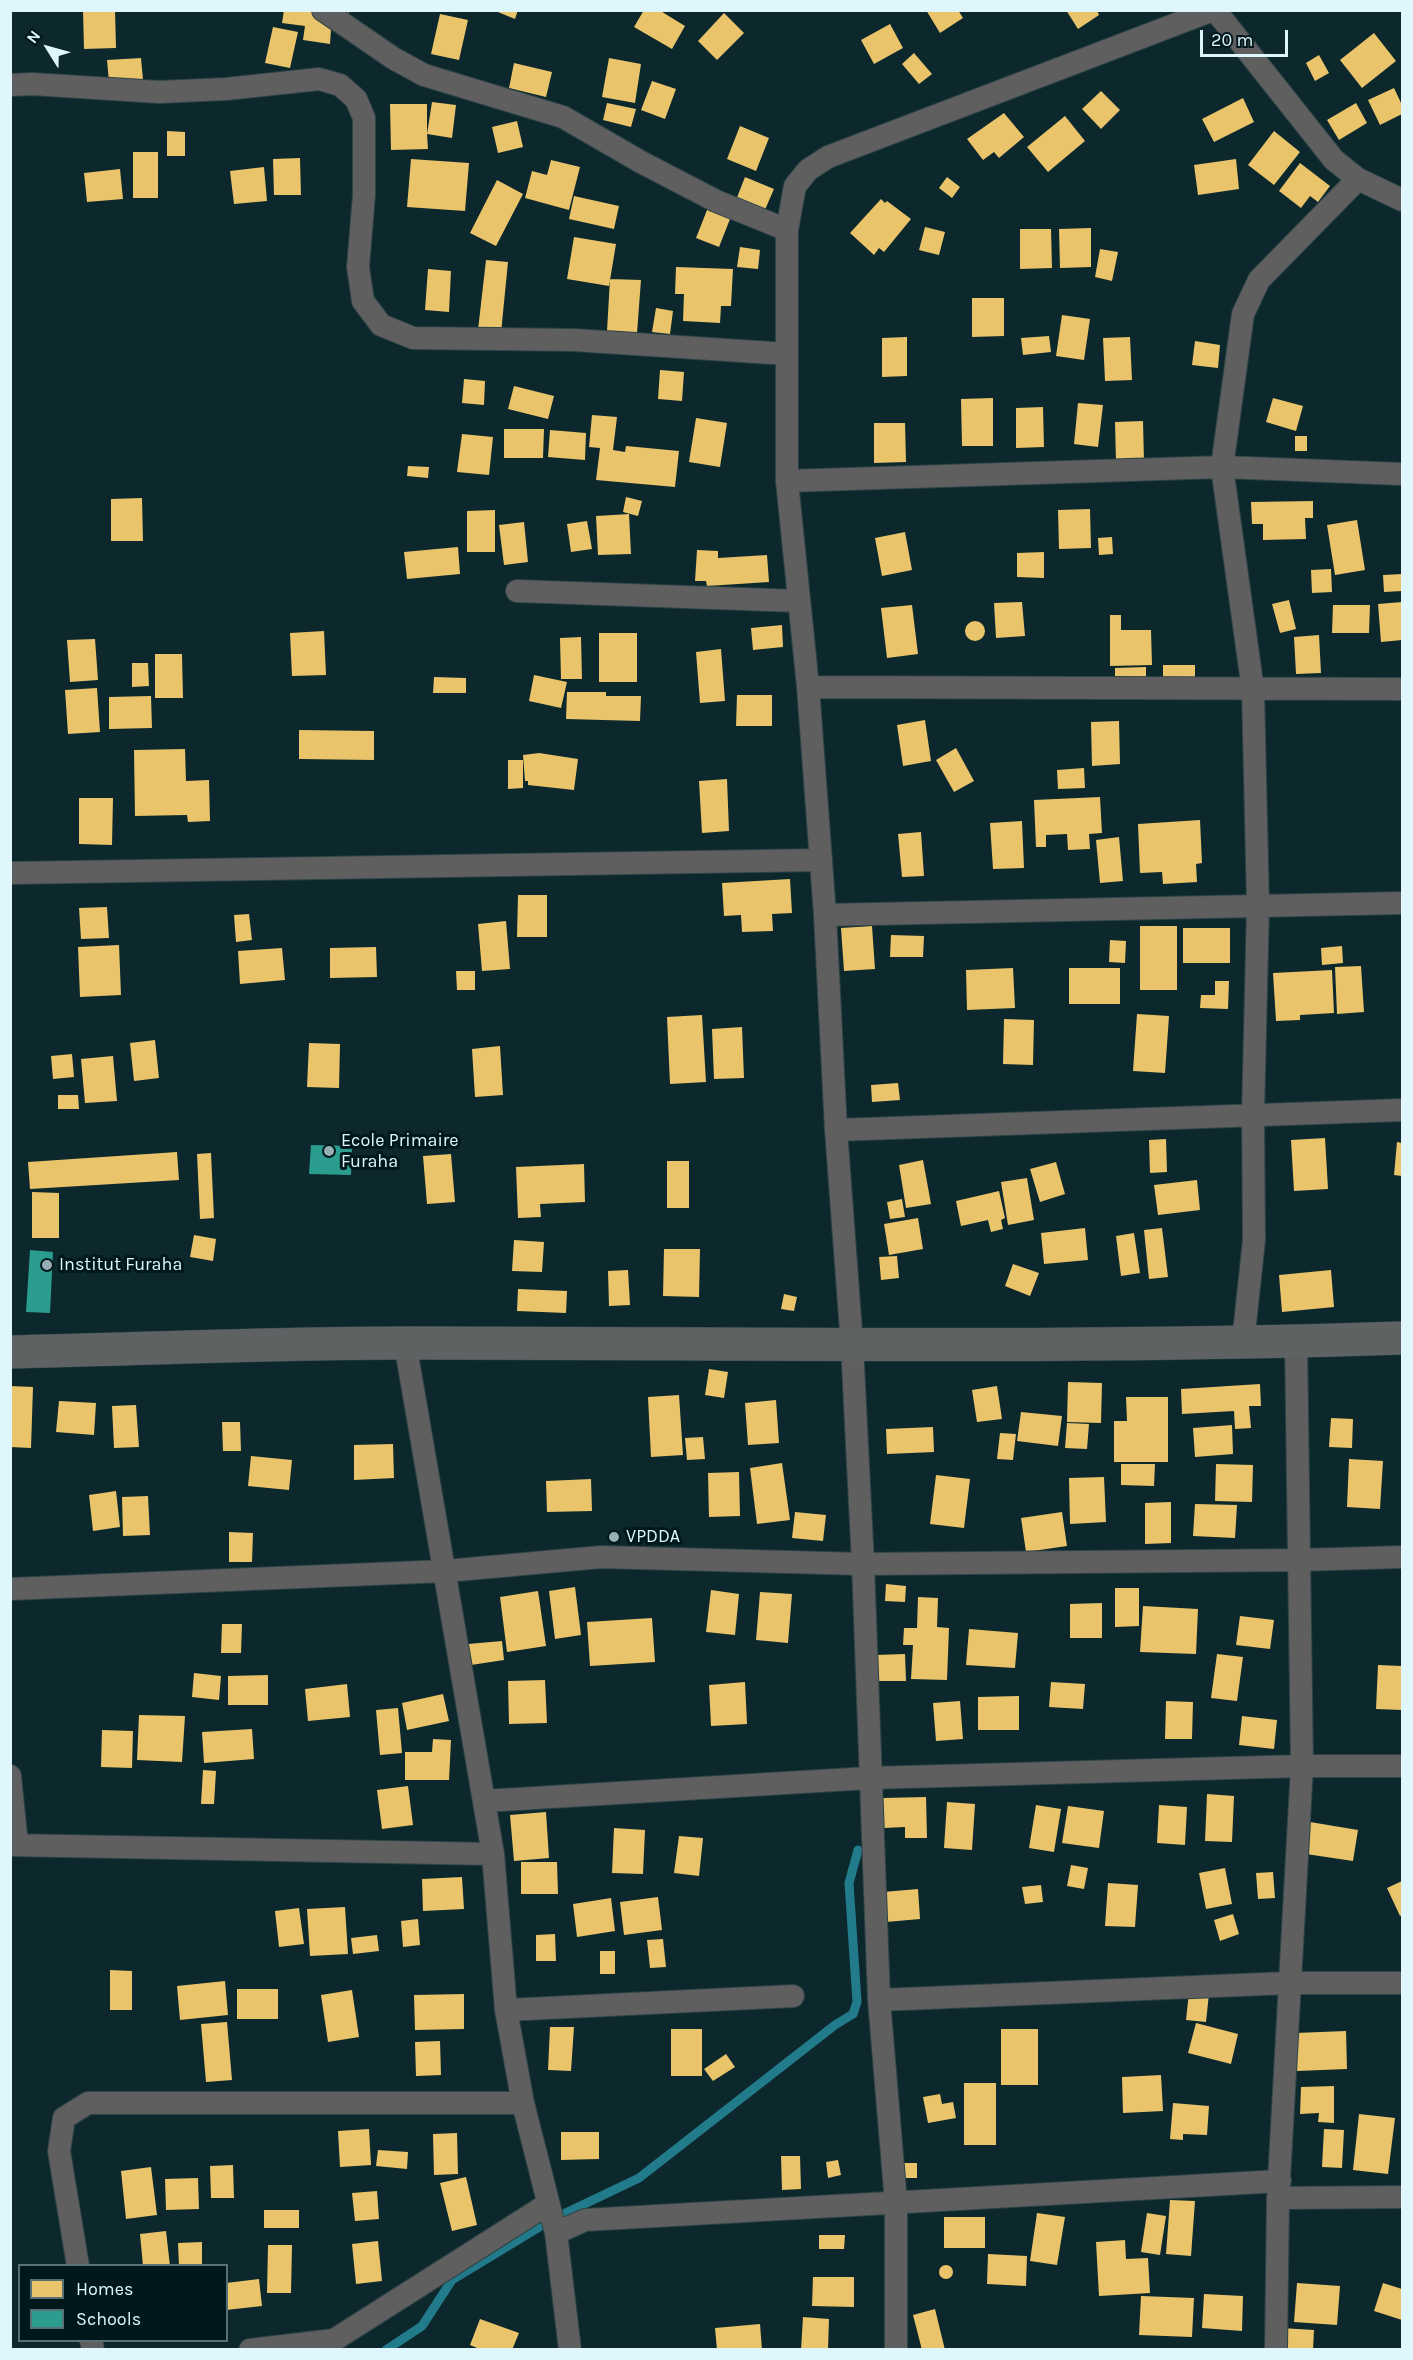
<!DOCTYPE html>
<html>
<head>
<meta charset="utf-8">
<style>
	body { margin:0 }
	#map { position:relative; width:1413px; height:2360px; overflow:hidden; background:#0d282d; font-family:Karla,sans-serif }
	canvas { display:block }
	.frame { position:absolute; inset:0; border:12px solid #dff7fc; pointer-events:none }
	.legend { position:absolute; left:18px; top:2264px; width:210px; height:78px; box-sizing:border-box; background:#00171c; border:2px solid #597176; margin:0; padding:8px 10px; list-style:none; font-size:18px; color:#dff7fc }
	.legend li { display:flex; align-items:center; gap:12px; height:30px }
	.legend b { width:30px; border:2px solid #597176 }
	.north { position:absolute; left:18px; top:18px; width:60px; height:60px; -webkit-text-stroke:4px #00171c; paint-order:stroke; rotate:307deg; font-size:16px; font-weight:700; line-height:24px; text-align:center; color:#dff7fc }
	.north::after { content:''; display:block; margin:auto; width:21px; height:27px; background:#dff7fc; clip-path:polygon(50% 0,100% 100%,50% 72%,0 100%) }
	.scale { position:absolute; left:1200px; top:30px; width:88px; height:27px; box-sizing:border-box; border:3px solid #dff7fc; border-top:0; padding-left:8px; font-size:18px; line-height:21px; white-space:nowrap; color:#dff7fc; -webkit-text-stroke:4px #00171c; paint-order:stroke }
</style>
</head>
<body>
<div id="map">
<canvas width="1413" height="2360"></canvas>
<div class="frame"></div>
<ul class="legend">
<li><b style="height:16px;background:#e9c46a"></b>Homes</li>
<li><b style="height:16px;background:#2a9d8f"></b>Schools</li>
</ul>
<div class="north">N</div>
<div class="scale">20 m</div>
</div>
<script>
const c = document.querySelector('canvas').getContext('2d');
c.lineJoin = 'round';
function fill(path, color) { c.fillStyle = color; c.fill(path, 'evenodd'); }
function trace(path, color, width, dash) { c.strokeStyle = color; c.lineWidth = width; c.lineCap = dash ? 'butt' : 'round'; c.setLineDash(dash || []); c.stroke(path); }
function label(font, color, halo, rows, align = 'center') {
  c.font = font + ' Karla,sans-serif'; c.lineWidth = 6; c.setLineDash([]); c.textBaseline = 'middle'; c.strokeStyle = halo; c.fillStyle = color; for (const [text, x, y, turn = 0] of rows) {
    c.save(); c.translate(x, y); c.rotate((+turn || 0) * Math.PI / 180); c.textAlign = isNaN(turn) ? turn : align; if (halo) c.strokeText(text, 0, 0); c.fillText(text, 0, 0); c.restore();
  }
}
const homes = new Path2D(`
	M83,10H115L116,48L84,49Z
	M284,10H349L347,31L331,29L330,44L303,40L305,26L282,23Z
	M493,10H518L515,19Z
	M644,10H659L685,26L672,49L634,27Z
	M926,10H958L963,18L940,33Z
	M1066,10H1097L1099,15L1078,29Z
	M724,13L744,33L717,60L698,41Z
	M440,14L468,20L459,60L431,54Z
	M890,24L903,48L874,64L861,40Z
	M273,27L298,32L290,68L265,63Z
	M1374,33L1396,61L1362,88L1340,60Z
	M914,53L932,74L919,84L902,64Z
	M1319,55L1329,73L1315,81L1306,63Z
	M141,58L143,80L109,82L107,60Z
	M609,58L641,64L635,103L602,97Z
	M514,63L552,72L546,97L509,88Z
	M652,81L676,89L665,119L641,110Z
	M1394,88L1402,105V114L1380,125L1368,100Z
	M1101,91L1120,110L1101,129L1082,109Z
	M1243,98L1254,122L1214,142L1202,119Z
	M432,102L456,105L452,138L427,134L428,149L391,150L390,104H427V134Z
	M607,103L636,109L631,127L603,120Z
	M1356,103L1367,123L1339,140L1327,120Z
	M1004,113L1024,137L999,158L994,152L983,160L967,139Z
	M1065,116L1085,141L1048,172L1027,147Z
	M517,121L523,147L498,153L492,127Z
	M740,126L769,138L756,171L727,159Z
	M167,131L185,132V156H167Z
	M1274,131L1300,152L1274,185L1248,165Z
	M133,152H158V198H133Z
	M300,158L301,195H274L273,159Z
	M411,159L469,163L465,211L407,207Z
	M1236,159L1239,189L1198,195L1194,165Z
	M551,160L580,167L569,210L525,198L532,171L547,175Z
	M1300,163L1330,186L1318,202L1310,196L1301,208L1279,191Z
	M264,167L267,201L234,204L230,171Z
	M120,169L123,199L87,202L84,173Z
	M745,177L774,189L764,212L736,200Z
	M947,177L960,187L952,198L939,188Z
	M497,180L523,194L496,246L470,233Z
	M574,196L619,206L614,229L569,219Z
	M881,199L885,203L887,201L911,219L884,252L879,248L874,255L850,233Z
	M709,205L732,214L719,247L696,238Z
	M925,227L945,232L939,255L919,250Z
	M1091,228V267L1060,268L1059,229Z
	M1020,229H1051L1052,268L1020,269Z
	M574,237L616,244L609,286L567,279Z
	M740,247L760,250L758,269L737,267Z
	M1100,249L1118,252L1112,281L1095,277Z
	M486,260L508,262L501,333L478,330Z
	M676,267L733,269L731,306H721L720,323L683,321L684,294H675Z
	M428,269L451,271L449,312L425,310Z
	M610,279L641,280L637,333L607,331Z
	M972,298H1004V336L972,337Z
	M656,308L673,311L670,334L652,332Z
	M1062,315L1090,319L1084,360L1056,356Z
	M1049,336L1051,352L1023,355L1021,338Z
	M907,337V376L882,377V338Z
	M1130,337L1132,380L1105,381L1103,338Z
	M1195,341L1220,345L1218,368L1192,365Z
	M660,370L684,372L682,401L658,399Z
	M464,379L485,381L484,405L462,403Z
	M514,386L554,396L548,419L508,409Z
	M993,398V446H962L961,399Z
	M1273,398L1303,406L1296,431L1266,422Z
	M1078,403L1103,405L1098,447L1074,444Z
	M1043,407L1044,447L1016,448V408Z
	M592,415L617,417L613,450L625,452L626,446L679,451L675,487L596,480L600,448L589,447Z
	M696,418L727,423L720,467L689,462Z
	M1143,421L1144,462H1116L1115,422Z
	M874,423H905L906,462L874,463Z
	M504,429H544L543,458H504Z
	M550,430L586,433L585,460L548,457Z
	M462,434L493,437L489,475L457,472Z
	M1295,436H1307V451H1295Z
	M408,466L429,467L428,478L407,476Z
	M626,497L642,501L638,516L623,512Z
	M142,498L143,541H111V499Z
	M1313,501V518H1305L1306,539L1263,540V524H1252L1251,502Z
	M1090,509L1091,548L1059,549L1058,510Z
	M495,510V552H467V511Z
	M629,514L631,554L598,555L596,516Z
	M1357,520L1365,570L1335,575L1327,525Z
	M587,521L592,549L571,552L567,524Z
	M524,522L528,562L504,565L499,525Z
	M905,532L912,570L882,576L875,538Z
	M1112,537L1113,554L1099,555L1098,538Z
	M458,547L460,574L407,579L404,552Z
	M697,550L718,551V558L767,555L769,582L707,586L706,581H695Z
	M1044,552V578L1017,577V553Z
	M1331,569L1332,592L1312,593L1311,570Z
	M1402,574V591L1384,592L1383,575Z
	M1289,600L1296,629L1280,633L1272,604Z
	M1022,602L1025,636L996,638L994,603Z
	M1402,602V640L1381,642L1378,604Z
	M912,605L918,654L887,658L881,608Z
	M1333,605H1370L1369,633H1332Z
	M1110,615H1121V630H1151L1152,665L1110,666Z
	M965 631a10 10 0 1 1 20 0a10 10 0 1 1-20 0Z
	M782,625L783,647L753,650L751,628Z
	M324,631L326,675L292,676L290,633Z
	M599,633H637V682H599Z
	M1319,635L1321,673L1296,674L1294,637Z
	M581,637L582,679H561L560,638Z
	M95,639L98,680L70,682L67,640Z
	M721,649L725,701L700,703L696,652Z
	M155,654H182L183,698H155Z
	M132,663H148L149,686L132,687Z
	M1163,665H1195V682H1163Z
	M1146,667V678L1115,687V668Z
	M534,675L567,682L561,708L529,701Z
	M434,677L466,678V693H433Z
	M97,688L100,732L68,734L65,690Z
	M567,692H606V696H641L640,721L566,719Z
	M737,695H772V726H736Z
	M151,696L152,728L109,729V697Z
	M925,720L931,761L903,766L897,725Z
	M1119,721L1120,764L1092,766L1091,722Z
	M299,730L374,731V760L299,759Z
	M956,748L974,781L954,792L936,760Z
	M185,749L186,781L209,780L210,821L188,822L187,815L135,816L134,750Z
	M539,753L578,759L574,790L528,785V781H525L523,755Z
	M508,760H523V788L508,789Z
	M1084,768L1085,788L1058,789L1057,770Z
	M727,779L729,831L702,833L699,781Z
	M1100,797L1102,833L1089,834L1090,849L1068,850L1067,834L1046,835V847H1036L1034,800Z
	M79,798H113L112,845L79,844Z
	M1200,820L1202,863L1196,864L1197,882L1163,884L1162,872L1140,873L1138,824Z
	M1022,821L1024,868L993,869L990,823Z
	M921,832L924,876L902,877L898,834Z
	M1119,837L1123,881L1100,883L1096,840Z
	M790,879L792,913L772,914L773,931L742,932L741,915L724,916L722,883Z
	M518,895H547V937H517Z
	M107,907L109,938L81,939L79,908Z
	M249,914L252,940L236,942L234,915Z
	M506,921L510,969L482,971L478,924Z
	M872,926L875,969L844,971L841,928Z
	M1140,926H1177V990H1140Z
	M1183,928H1230V963H1183Z
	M891,935L924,936L923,957H890Z
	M1110,940L1126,941L1125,963L1109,962Z
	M119,945L121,995L80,997L78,947Z
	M1342,946L1343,963L1322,965L1321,948Z
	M376,947L377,977L330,978V948Z
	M282,948L285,980L240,984L238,951Z
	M1361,966L1364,1012L1337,1014L1335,967Z
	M1013,968L1015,1008L967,1010L966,970Z
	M1069,968H1120V1004H1069Z
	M1332,970L1334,1013L1300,1015V1020L1276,1021L1273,973Z
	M456,971H475V990H457Z
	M1215,981H1229L1228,1009L1200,1008L1201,995H1215Z
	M1137,1014L1169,1016L1165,1073L1133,1071Z
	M702,1015L706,1082L670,1084L667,1017Z
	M1004,1019L1034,1020L1033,1065L1003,1064Z
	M742,1027L744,1078L714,1079L712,1029Z
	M155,1040L159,1078L134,1081L130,1043Z
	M309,1043L340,1044L339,1088L307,1087Z
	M500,1046L503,1095L475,1097L472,1049Z
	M72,1054L74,1077L53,1079L51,1056Z
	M113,1056L117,1101L85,1103L81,1059Z
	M898,1083L900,1100L872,1102L871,1085Z
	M58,1095H78L79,1109H58Z
	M1325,1138L1328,1189L1294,1191L1291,1140Z
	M1166,1139L1167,1172L1150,1173L1149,1140Z
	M1397,1142L1402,1143V1176L1394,1175Z
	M177,1152L179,1180L30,1189L28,1162Z
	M211,1153L214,1218L200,1219L197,1154Z
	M451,1154L455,1202L427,1204L423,1156Z
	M923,1160L931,1204L906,1208L899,1165Z
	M667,1161H689V1208H667Z
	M1056,1162L1065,1194L1040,1202L1030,1169Z
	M584,1164L585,1202L540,1204L541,1217L518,1218L516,1167Z
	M1027,1178L1034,1220L1008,1225L1001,1182Z
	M1197,1180L1200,1210L1158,1215L1154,1185Z
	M999,1191L1005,1218L1001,1220L1003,1229L991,1232L988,1220L961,1226L956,1201Z
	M32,1192L59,1193V1238H32Z
	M902,1199L905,1217L890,1219L887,1202Z
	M918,1218L923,1249L889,1255L884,1224Z
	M1085,1228L1088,1260L1044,1264L1041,1233Z
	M1162,1228L1168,1277L1149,1279L1144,1230Z
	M1134,1233L1140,1273L1121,1276L1116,1236Z
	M194,1235L216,1239L213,1261L190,1257Z
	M514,1240L544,1242L542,1272L512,1271Z
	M664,1249H700L699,1297L663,1296Z
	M897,1256L899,1278L881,1280L879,1257Z
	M1013,1264L1039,1273L1030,1296L1005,1286Z
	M628,1270L630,1305L609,1306L608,1271Z
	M1331,1270L1334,1307L1282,1312L1279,1275Z
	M518,1289L567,1291L566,1313L517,1311Z
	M784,1294L797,1297L794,1311L781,1309Z
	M709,1369L728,1372L724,1398L705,1395Z
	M1068,1382L1102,1383L1101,1423L1067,1422Z
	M1260,1384L1261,1406H1249L1251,1428L1235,1429L1234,1411L1182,1414L1181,1389Z
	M10,1386L33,1387L31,1448L10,1447Z
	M997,1386L1002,1419L977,1422L972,1390Z
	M679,1395L683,1455L651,1457L648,1397Z
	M1126,1397H1168V1462H1114V1421H1127Z
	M776,1400L779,1443L748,1445L745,1403Z
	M59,1401L96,1403L94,1435L56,1432Z
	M136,1405L139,1447L114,1448L112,1406Z
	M1021,1412L1062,1416L1058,1446L1017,1441Z
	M1331,1418L1353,1419L1352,1448L1329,1447Z
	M222,1422H240L241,1451H223Z
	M1067,1423L1089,1424L1087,1449L1065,1448Z
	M1232,1425L1233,1454L1195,1457L1193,1428Z
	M933,1427L934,1452L887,1454L886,1429Z
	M1000,1433L1016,1434L1013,1460L997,1459Z
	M703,1437L705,1459L687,1460L685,1438Z
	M393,1444L394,1478L354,1480V1445Z
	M251,1456L292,1460L289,1490L248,1486Z
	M1349,1459L1383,1461L1380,1509L1347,1507Z
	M782,1463L790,1520L757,1524L750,1468Z
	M1121,1464H1155L1154,1486L1121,1485Z
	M1216,1464L1253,1465L1252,1502L1215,1501Z
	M739,1472L740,1516L709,1517L708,1473Z
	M936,1475L970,1479L964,1528L930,1524Z
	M1104,1477L1106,1522L1070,1524L1069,1478Z
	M591,1479L592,1511L547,1512L546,1481Z
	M116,1491L120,1527L93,1531L89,1495Z
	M148,1496L150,1535L123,1536L122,1497Z
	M1171,1502V1543L1145,1544V1503Z
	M1195,1504L1237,1505L1235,1538L1193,1536Z
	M795,1512L826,1515L823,1541L792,1538Z
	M1062,1512L1067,1546L1026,1552L1021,1518Z
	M229,1532L253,1533L252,1562H229Z
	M886,1584L906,1586L905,1602L885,1601Z
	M575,1587L581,1635L555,1639L549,1591Z
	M1115,1588H1139V1626L1115,1627Z
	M711,1590L739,1594L735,1635L706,1632Z
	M538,1591L546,1646L507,1652L500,1597Z
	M760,1592L792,1594L788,1643L756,1640Z
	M918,1597L938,1598L937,1627L949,1628L947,1680L911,1679L913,1645H903L904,1628H917Z
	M1102,1603V1638H1070V1604Z
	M1143,1606L1198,1609L1196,1654L1140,1652Z
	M1240,1616L1274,1620L1270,1649L1236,1645Z
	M652,1618L655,1662L590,1666L587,1622Z
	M222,1624H242L241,1653H221Z
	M969,1629L1018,1633L1015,1668L966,1665Z
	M502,1641L504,1660L471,1665L468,1644Z
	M905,1654L906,1681H876L875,1655Z
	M1217,1654L1243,1657L1237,1701L1211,1698Z
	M1378,1665L1402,1666V1710L1376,1709Z
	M194,1673L221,1676L219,1700L192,1697Z
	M268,1675V1705H228V1676Z
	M545,1680L547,1723L509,1724L508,1681Z
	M745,1682L747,1724L711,1726L709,1685Z
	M1051,1682L1085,1684L1083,1709L1049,1707Z
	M347,1684L350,1717L308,1721L305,1689Z
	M443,1694L449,1721L407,1730L402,1703Z
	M1019,1696V1730H978V1697Z
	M960,1701L963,1739L936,1741L933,1703Z
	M1166,1701L1193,1702L1192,1739H1165Z
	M398,1708L402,1753L380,1755L376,1710Z
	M139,1715L185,1716L182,1762L137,1760Z
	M1242,1716L1277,1720L1274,1749L1239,1745Z
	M252,1729L254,1759L204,1763L202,1732Z
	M102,1730L133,1731L132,1768L101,1767Z
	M433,1739L451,1740L449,1780H405V1752H432Z
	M203,1770L216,1771L214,1804H201Z
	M408,1786L413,1825L382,1829L377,1790Z
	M1207,1794L1234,1796L1232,1842L1205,1841Z
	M926,1797L927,1838H905V1827L884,1828L883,1798Z
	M947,1802L975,1804L972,1850L944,1848Z
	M1036,1805L1061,1809L1054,1852L1029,1848Z
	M1159,1805L1187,1807L1185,1845L1157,1843Z
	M1068,1806L1104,1811L1099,1848L1062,1843Z
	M546,1812L549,1858L514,1861L510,1815Z
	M1310,1822L1358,1830L1353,1861L1306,1854Z
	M614,1828L645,1830L643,1874L612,1873Z
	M679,1836L703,1838L699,1876L674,1873Z
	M521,1862H557L558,1894H521Z
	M1071,1865L1088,1868L1084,1889L1067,1886Z
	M1225,1868L1232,1904L1206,1909L1199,1873Z
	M1273,1872L1275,1898L1258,1899L1256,1873Z
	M462,1877L464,1909L423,1911L422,1879Z
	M1402,1881V1915L1400,1916L1387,1888Z
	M1108,1883L1138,1885L1135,1927L1105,1926Z
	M1041,1885L1043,1902L1025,1904L1022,1887Z
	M918,1889L920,1919L886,1922L883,1892Z
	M658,1897L662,1930L624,1935L620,1902Z
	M611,1898L615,1931L577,1937L573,1904Z
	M345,1907L348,1954L310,1956L307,1909Z
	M299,1908L304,1944L279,1947L275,1911Z
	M1233,1914L1239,1934L1220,1941L1214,1920Z
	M418,1919L420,1945L403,1947L401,1921Z
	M555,1934L556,1961H536V1935Z
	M377,1935L379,1951L353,1954L351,1938Z
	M663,1939L666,1967L650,1968L647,1940Z
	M600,1951H615V1974H600Z
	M110,1970L132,1971V2010H110Z
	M225,1981L228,2015L180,2020L177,1986Z
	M1190,1983L1210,1984L1206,2022L1186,2020Z
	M237,1989H278V2019H237Z
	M352,1990L359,2037L328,2042L321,1995Z
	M464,1994V2029L415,2030L414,1995Z
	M227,2022L232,2080L206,2082L201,2024Z
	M1196,2023L1238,2034L1231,2064L1188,2053Z
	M550,2027H574L571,2071L548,2070Z
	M671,2029H702V2076H671Z
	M1001,2029H1038V2085H1001Z
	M1346,2031L1347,2069L1297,2071L1295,2033Z
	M440,2041L441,2075L416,2076L415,2042Z
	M726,2054L735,2067L713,2081L704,2069Z
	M1161,2075L1163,2111L1123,2113L1122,2077Z
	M964,2083H996V2145H964Z
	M1334,2086V2123L1318,2122L1319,2113L1300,2114L1301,2087Z
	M940,2094L942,2104L953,2102L956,2118L928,2123L923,2097Z
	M1173,2103L1209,2106L1207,2135L1183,2134V2140L1170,2139Z
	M1359,2114L1395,2118L1388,2174L1353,2170Z
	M369,2129L371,2165L340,2167L338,2131Z
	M1324,2129L1344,2130L1342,2168L1322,2167Z
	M561,2132H599V2159L561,2160Z
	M457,2133L458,2174L434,2175L433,2134Z
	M378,2150L408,2152L407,2169L376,2166Z
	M781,2156H800L801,2189L782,2190Z
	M838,2160L841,2175L828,2178L826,2162Z
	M903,2163H917V2178H903Z
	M233,2165L234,2198H211L210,2166Z
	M151,2167L157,2215L126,2219L121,2171Z
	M466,2177L477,2225L452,2231L440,2183Z
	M198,2178L199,2209L166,2210L165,2179Z
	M377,2191L379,2219L355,2221L352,2193Z
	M1170,2200L1195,2201L1191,2256L1166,2254Z
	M264,2210H299V2228H264Z
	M1037,2213L1065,2217L1057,2265L1030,2261Z
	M1147,2213L1166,2216L1160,2255L1141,2252Z
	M944,2217H985V2248H944Z
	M166,2231L170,2266H143L140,2234Z
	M819,2235H845L844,2249H819Z
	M1125,2240L1126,2259L1148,2258L1150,2293L1099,2296L1096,2242Z
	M378,2241L382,2281L356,2284L352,2244Z
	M202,2242V2266H179L178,2243Z
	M268,2245H292L291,2293H267Z
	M988,2254L1027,2256L1026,2286L987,2284Z
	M939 2272a7 7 0 1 1 14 0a7 7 0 1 1-14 0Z
	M813,2277H854V2307L812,2306Z
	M259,2279L262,2306L226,2310V2283Z
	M1297,2283L1340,2286L1337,2325L1294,2322Z
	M1383,2283L1402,2289V2320L1374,2311Z
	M1204,2294L1243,2296L1242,2331L1202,2328Z
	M1141,2296L1194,2298L1192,2337L1139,2335Z
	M935,2309L945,2350H922L913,2315Z
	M803,2317L829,2319L828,2350H801Z
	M480,2319L519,2333L512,2350H482L470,2345Z
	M760,2324L762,2350H717L715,2328Z
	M1281,2328L1314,2330L1313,2350H1280Z`);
const schools = new Path2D(`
	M311,1145L352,1146L351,1175L309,1174Z
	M30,1250L53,1252L50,1313L26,1312Z`);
const stream = new Path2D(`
	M386,2350L422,2326L452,2280L551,2220L639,2178L835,2025L853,2014L857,2002L849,1883L858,1850`);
const street = new Path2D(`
	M323,10L393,58L424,75L563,117L641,162L716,201L787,230
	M1215,10L1334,160L1358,179L1402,200
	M10,85L32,84L159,92L226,89L319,79L340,85L356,99L364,118V195L358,267L363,301L381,325L413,338L574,340L787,354
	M787,481L1222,467L1402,474
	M517,591L799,601
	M808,687L1402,689
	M10,873L821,860
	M825,915L1402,903
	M836,1130L1402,1110
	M1243,1342L1254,1240L1253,1114L1258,906L1253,690L1222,467L1243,314L1259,280L1358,179
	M405,1343L493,1854L506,2010L523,2103L556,2233L570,2350
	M10,1589L446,1571L601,1557L863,1564L1300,1560L1402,1557
	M10,1776L17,1845
	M484,1801L869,1778L1302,1766H1402
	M10,1845L493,1854
	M879,2000L1289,1983H1402
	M506,2010L793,1996
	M1278,2198L1402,2197
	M556,2233L585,2220L1280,2181
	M78,2266L59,2151L64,2118L88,2103H523
	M91,2340L93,2350
	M250,2350L334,2340L548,2204
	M896,2350V2203L879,2000L863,1564L852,1345L836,1130L825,915L808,687L787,481V230L795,186L808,170L828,157L1213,10
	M1276,2350L1278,2198L1302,1766L1296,1342`);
const secondary = new Path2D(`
	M10,1352C143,1349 276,1343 409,1343C740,1343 1072,1349 1402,1338`);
const markers = [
	[329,1151,6,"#96afb4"],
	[47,1265,6,"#96afb4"],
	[614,1537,6,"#96afb4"]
];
const poiNames = [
	["Ecole Primaire",341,1141],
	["Furaha",341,1162],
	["Institut Furaha",59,1265],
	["VPDDA",626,1537]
];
fill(homes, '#e9c46a');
fill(schools, '#2a9d8f');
trace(stream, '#227b8b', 9);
trace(street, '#2d4347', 24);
trace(secondary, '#2d4347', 34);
trace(street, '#5f5f5f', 22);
trace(secondary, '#5f6262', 33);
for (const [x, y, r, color] of markers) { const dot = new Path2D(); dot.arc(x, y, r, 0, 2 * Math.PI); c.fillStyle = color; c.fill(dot); trace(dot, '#00171c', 2); }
label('18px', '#dff7fc', '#00171c', poiNames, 'left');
</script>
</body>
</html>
